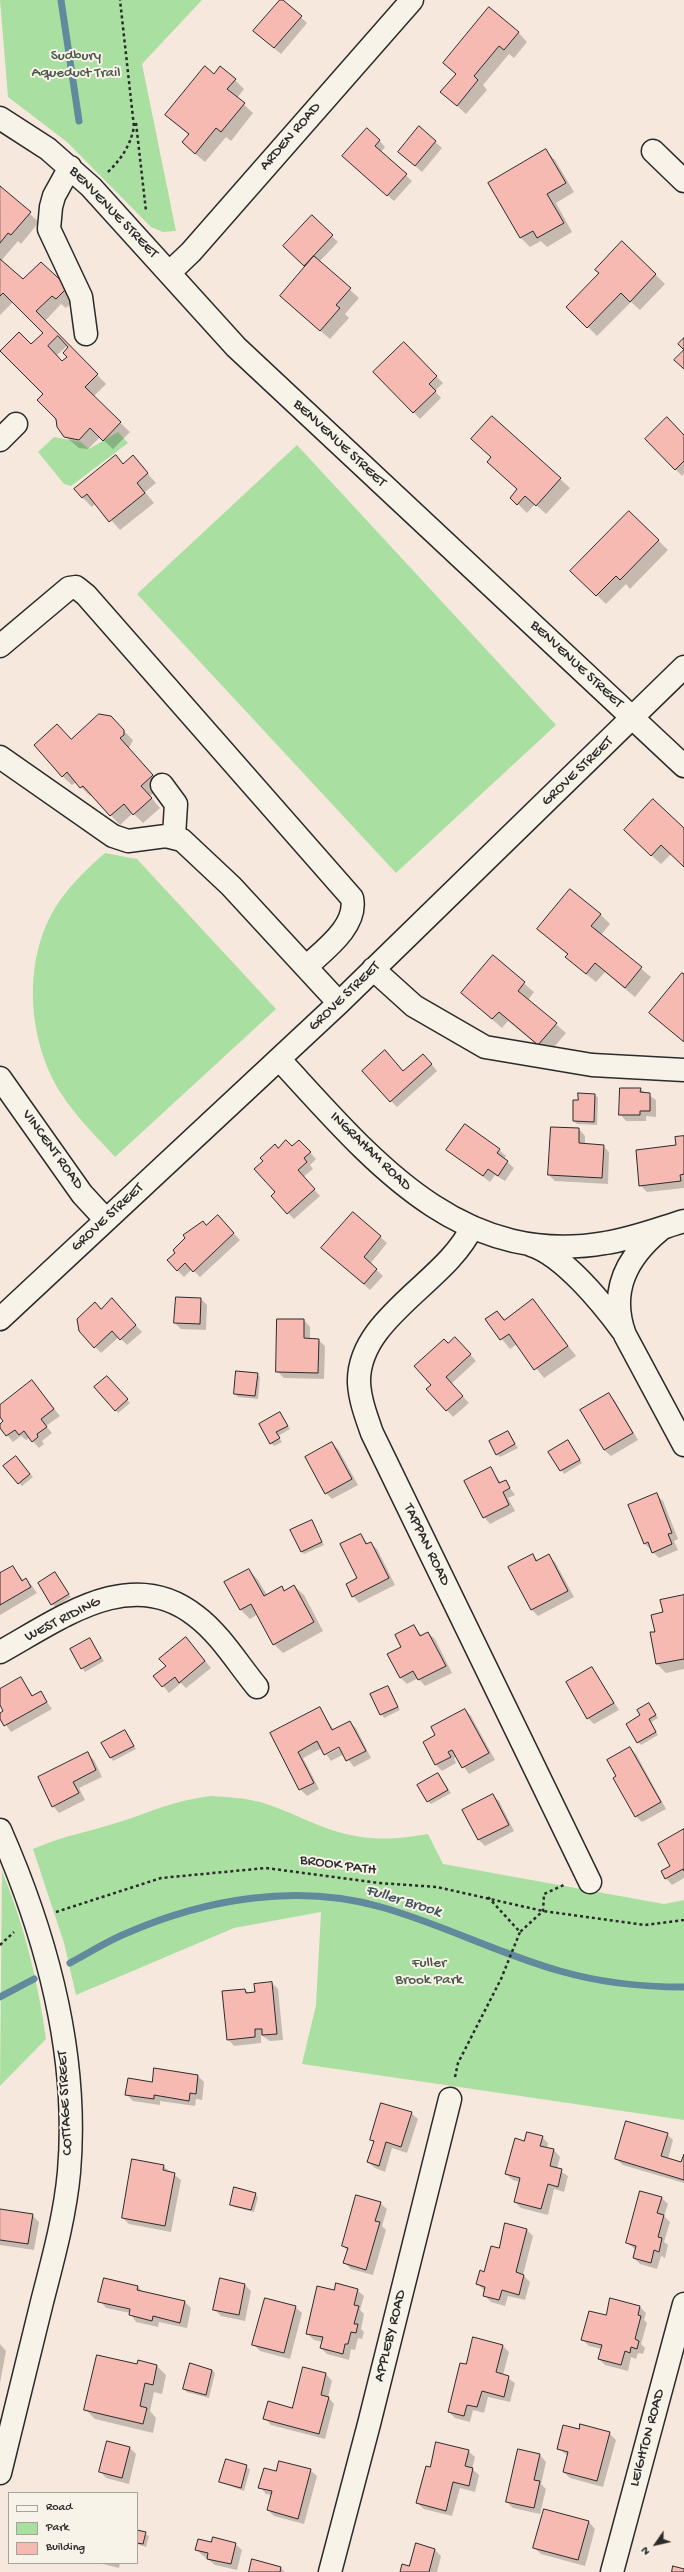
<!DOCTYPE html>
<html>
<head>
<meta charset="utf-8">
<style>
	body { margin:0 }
	#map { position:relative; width:684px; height:2572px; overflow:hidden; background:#f7e8dd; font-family:"Gochi Hand",sans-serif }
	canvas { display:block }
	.legend { position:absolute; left:8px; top:2492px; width:130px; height:72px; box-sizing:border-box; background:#f7f3e8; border:1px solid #a5a39c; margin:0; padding:5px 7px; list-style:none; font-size:12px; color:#2b2b2b }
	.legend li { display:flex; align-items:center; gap:8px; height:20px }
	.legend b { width:20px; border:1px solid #a5a39c }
	.north { position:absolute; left:636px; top:2524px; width:40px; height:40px; -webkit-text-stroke:3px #f7f3e8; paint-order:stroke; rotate:236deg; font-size:11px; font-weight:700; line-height:16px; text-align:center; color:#2b2b2b }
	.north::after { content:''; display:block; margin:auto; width:14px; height:18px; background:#2b2b2b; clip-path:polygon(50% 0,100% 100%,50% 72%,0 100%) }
</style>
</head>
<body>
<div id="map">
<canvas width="684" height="2572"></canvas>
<ul class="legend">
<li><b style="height:5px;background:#f7f3e8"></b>Road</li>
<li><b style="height:11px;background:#aadfa2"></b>Park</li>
<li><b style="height:11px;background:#f6bab3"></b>Building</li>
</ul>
<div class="north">N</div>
</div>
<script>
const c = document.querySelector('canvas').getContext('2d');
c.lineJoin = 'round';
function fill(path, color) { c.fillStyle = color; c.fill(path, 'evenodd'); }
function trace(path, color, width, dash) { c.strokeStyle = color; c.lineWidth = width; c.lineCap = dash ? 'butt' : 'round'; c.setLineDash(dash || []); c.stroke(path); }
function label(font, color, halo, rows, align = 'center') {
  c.font = font + ' "Gochi Hand",sans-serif'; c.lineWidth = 4; c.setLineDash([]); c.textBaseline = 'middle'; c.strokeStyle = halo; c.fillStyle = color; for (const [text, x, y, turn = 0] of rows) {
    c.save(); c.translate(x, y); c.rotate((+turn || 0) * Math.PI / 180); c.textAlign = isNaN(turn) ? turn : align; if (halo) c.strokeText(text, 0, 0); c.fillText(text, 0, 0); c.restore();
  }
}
const green = new Path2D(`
	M0,0H202L142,64L176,231L163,232L151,227L67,142L8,97Z
	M118,432L128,443L71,486L64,484L38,452L54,437L81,442L89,449Z
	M297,445L556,725L396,873L137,594Z
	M105,853L137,859L276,1009L115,1157C97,1137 77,1118 62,1095C26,1040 21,954 61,899C74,881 89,867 105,853Z
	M211,1796C228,1797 244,1798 260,1802C289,1810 316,1827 346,1834C374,1841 400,1839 428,1834L443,1864L664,1904L684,1900V2120L302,2064L316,2005L321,1912L234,1928L76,1995L64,1943L33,1849C64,1835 97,1830 129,1819C160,1808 178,1800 211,1796Z
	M2,1871C24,1925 38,1981 46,2039L0,2086Z`);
const shadow = new Path2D(`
	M282,0L307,23L281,54L261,37Z
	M518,32L527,42L514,58L509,54L483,85L487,90L466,114L442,92L457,75L444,63Z
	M214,75L235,80L244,89L237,98L253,113L231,141L226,137L205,162L193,152L189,135L166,115Z
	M419,128L442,148L422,172L399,152Z
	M379,140L385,147L381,152L412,181L394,201L350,163Z
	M546,151L555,160L574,192L556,203L572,232L547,247L541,241L530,247L521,238L489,184Z
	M0,188L39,222L21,244L18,241L1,261L23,280L41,263L77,297L66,308L61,304L45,321L106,384L93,397L130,432L113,449L100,437L88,449L79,448L61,433L44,394V333L13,302L0,315ZM68,345L70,347L69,357L63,362L56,356Z
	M312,217L338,242L319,262L359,298L345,314L349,318L330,339L290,305L306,267L284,246Z
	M622,242L665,284L640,310L631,302L597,336L568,307L600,273Z
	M404,344L443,383L435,391L441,398L420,419L375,372Z
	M492,417L570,488L546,514L535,504L527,513L511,497L518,489L492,457Z
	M684,436V473L682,476L646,439Z
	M116,457L124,465L133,457L156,483L145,492L154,503L120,530L96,503L92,507L82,497Z
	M629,512L668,550L630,589L626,584L606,604L572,571Z
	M120,727L133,740L129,748L162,785L150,796L160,808L143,823L133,813L120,825L92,795L90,796L76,782L72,785L62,776L72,740Z
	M684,830V866L671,854L661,864L634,840Z
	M601,915L610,924L601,935L651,977L635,997L605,972L596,982L576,966L567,957L568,955L538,929Z
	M493,957L534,992L528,1000L566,1033L548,1054L508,1021L502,1028L462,993Z
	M429,1061L437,1071L397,1107L391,1101L403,1072Z
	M640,1089L656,1100V1117L646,1116V1121H626L620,1114Z
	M595,1095L598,1098L597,1125L577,1124L574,1121L579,1101Z
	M465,1126L499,1150L506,1156L504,1159L514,1168L505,1181L495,1175L490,1182L448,1150Z
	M579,1129L585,1136V1145L603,1146L609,1152L608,1184L555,1181L549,1175Z
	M684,1137V1188L647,1192L640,1185Z
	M305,1147L316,1159L310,1165L313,1169L303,1177L320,1196L294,1219L288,1213L277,1192L278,1149Z
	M353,1213L387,1243L370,1264L383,1276L370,1290L329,1254Z
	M224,1223L240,1240L200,1277L192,1269L184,1277L177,1270L207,1227Z
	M201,1299L207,1305L206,1330L181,1329L175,1323Z
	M533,1300L576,1356L544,1378L517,1344L510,1349L486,1320L497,1312L506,1320Z
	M118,1306L142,1332L127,1345L119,1337L101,1353L80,1331L101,1310Z
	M278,1320H304L310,1327V1339L318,1340L325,1346L324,1379L284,1378L277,1371Z
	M461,1344L476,1361L451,1384L469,1403L453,1417L428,1389Z
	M257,1374L260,1377L258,1399L238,1397L235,1394Z
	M107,1377L130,1403L118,1413L95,1388Z
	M32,1381L60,1416L46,1426L52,1433L42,1441L44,1444L39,1448L30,1438L26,1440L21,1436L13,1442L0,1427L4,1421L0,1415V1406Z
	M609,1394L615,1401L638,1440L611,1456L604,1450Z
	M279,1413L290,1429L278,1436L282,1442L274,1446L271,1443Z
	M508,1432L518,1448L500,1457L497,1454Z
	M332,1443L338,1449L358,1485L332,1499L326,1493Z
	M570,1444L582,1463L564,1474L550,1452Z
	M18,1460L33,1477L22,1486L19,1483Z
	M491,1469L501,1483L505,1481L515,1495L508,1498L515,1511L490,1524L484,1517Z
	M656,1494L663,1501L678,1539L674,1541L678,1550L659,1558L644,1543Z
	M311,1521L324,1545L304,1554L301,1551Z
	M361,1535L368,1544L370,1543L377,1549L395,1585L359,1603L353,1596L358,1578Z
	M533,1555L538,1561L548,1556L555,1562L574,1597L538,1616L532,1610L510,1568Z
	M13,1567L24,1581L26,1579L32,1586L37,1593L0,1615V1575Z
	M249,1570L258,1580L267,1595L281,1587L285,1591L294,1586L304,1595L323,1631L283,1653L274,1644L258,1614L250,1619L240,1609Z
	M55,1574L71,1597L55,1607L52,1604Z
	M684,1596V1669L666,1673L657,1664L656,1633L664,1613Z
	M414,1626L422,1636L428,1633L435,1639L452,1673L425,1686L418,1678L407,1684L401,1678L403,1648Z
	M90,1640L104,1661L85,1672L71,1649Z
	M192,1645L211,1668L186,1688L181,1683L169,1693L155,1676Z
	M592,1668L619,1710L594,1724L588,1718Z
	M20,1678L33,1696L40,1692L52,1709L11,1732L0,1716L4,1711L0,1703V1690Z
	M388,1687L400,1710L384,1718L371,1695Z
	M649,1704L658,1718L651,1722L658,1735L641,1745L638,1742L642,1716Z
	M319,1708L334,1730L350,1722L356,1728L371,1758L354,1767L344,1754L331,1761L322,1748L303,1758L319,1789L307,1796L300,1789L271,1733ZM343,1744L344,1746L326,1755V1753Z
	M465,1710L471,1716L495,1760L469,1774L457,1757L454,1758L456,1763L442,1771L436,1765L424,1743L437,1736Z
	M125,1731L136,1749L113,1761L103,1743Z
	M630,1748L636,1754L666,1809L642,1822L635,1816L617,1777Z
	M88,1754L94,1760L102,1777L79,1788L85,1800L59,1813L53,1806Z
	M438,1774L451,1793L431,1804L428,1801Z
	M492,1795L499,1801L514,1831L485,1846L479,1840L463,1810Z
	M684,1830V1878L672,1885L666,1878Z
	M272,1983L278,1989L283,2040L270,2041L261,2035V2043L234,2046L228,2039L245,1990L249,1993H256Z
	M155,2069L198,2076L204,2082L202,2100L196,2099L195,2106L160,2101V2105L133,2101L126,2094L153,2083Z
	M411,2113L418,2119L407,2153L392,2148L385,2172L375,2168L368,2162L374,2143L371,2139Z
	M667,2134L673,2140L668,2159L681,2163L684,2155V2183L623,2165L616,2159Z
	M542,2137L548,2143L547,2148L554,2150L560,2157L557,2169L568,2176L564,2192L554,2189L548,2215L521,2208L515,2202L520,2182L513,2180L506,2174L525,2142Z
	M163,2166L181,2180L171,2232L129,2224L123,2218Z
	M255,2194L258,2197L254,2212L234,2207L231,2204Z
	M661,2197L668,2204L664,2216L670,2222L664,2242L668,2245L665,2258L661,2256L657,2269L640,2264L634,2258L636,2250L627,2243Z
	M380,2203L387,2209L382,2226L386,2230L373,2275L351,2269L345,2263L348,2251L343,2246Z
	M0,2210L32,2215L39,2222L34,2250L0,2245Z
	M527,2230L533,2236L523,2275L530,2282L525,2300L508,2296L505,2306L491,2302L484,2295L485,2291L477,2284L500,2249Z
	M221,2280L245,2285L251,2291L245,2321L221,2316L214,2309Z
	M138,2287L144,2293L185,2302L191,2308L187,2328L159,2322L158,2327L136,2322L130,2313L106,2308L100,2301Z
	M357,2290L364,2296L360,2310L364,2314L361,2329L364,2332L362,2339L358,2338L355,2350L351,2349L349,2360L327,2354L321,2348L323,2342L314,2340L307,2333L335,2291Z
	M639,2306L646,2313L644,2320L647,2323L641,2344L645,2348L643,2354L638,2353L636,2359L631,2357L628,2371L605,2365L599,2359L602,2349L589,2346L582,2339L606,2317Z
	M295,2307L302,2313L290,2359L260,2351L254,2345Z
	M0,2344L6,2351L0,2383Z
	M502,2345L509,2352L503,2375L515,2383L510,2402L488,2397L484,2413L473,2410L470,2422L455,2418L449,2412L467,2365Z
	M190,2365L212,2370L215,2373L209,2398L187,2392L184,2389Z
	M138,2366H157L166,2375L162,2394L154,2392L150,2411L156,2418L153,2433L95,2419L85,2409Z
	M304,2369L326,2374L332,2381L328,2397L334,2404L325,2439L271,2425L265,2418L293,2409Z
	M609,2433L616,2440L603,2487L570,2478L564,2472L568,2456L558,2448Z
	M107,2442L130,2448L136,2454L129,2484L106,2478L100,2471Z
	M468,2451L475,2457L472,2469L479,2475L475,2492L460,2488L452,2516L424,2509L417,2503L431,2468Z
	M540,2455L546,2462L541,2484L546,2489L540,2514L513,2508L507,2502Z
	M226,2460L250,2469L244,2491L220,2482Z
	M310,2470L317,2476L304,2524L274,2516L268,2510L272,2495L266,2494L260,2487Z
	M545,2510L589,2522L595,2529L585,2566L541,2554L534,2548Z
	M137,2531L149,2536L146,2547L137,2544Z
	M212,2543L235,2544L242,2550L237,2570L215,2565L196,2550Z
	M416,2544L435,2550L441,2556L437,2572H401L409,2568Z
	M99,2563H120L119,2568Z
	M281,2568L285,2572H250Z`);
const stream = new Path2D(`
	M61,0L79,121
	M70,1963C89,1953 107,1941 127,1933C205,1899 297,1883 381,1907C442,1924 499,1954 560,1971C601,1983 642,1987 684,1987
	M0,1997L34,1979`);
const building = new Path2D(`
	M280,0H283L302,16L274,48L253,31Z
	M489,7L519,32L504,50L499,46L474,76L478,80L457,106L440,92L456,74L443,63Z
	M205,66L214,74L220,66L236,79L227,89L245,103L221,132L216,128L195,154L182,142L189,134L165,115Z
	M419,126L436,141L415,166L398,152Z
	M367,128L380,140L375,146L407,174L387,196L342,156Z
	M546,149L566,183L547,194L564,223L537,238L533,231L520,238L488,183Z
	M0,186L31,212L11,235L8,233L0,243Z
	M312,215L333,235L304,266L283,246Z
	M622,241L656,274L630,302L621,293L587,328L566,307L599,273L595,270Z
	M314,256L351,288L336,305L340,308L320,331L280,296Z
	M0,259L23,279L41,262L68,287L56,299L52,296L36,311L98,374L85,387L121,422L103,441L90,428L79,440L64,437L57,427L56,419L37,400L43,394L0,351L19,332L31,344L43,333L3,293L0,296ZM58,336L68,347L63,353L67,357L62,361L48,346Z
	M684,338V350L678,344Z
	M404,342L437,376L429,384L436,391L413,413L373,372Z
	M684,350V369L674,360Z
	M492,416L561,478L536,506L525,496L517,505L510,498L517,489L487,462L491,457L471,439Z
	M667,417L684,435V461L675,470L645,439Z
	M116,455L123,464L133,455L148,473L137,483L145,493L109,522L87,494L82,498L74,489Z
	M629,511L659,540L620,580L616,576L596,596L570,571Z
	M99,714L111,716L124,730V735L120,738L153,775L141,786L152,798L133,815L124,804L110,816L83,786L80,788L67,772L62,777L34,745L57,724L71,739Z
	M653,799L684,828V867L661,845L651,856L624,830Z
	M570,889L601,914L591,926L642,967L625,988L595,963L586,974L565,957L568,954L537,929Z
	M493,955L525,982L518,991L557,1023L538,1045L499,1012L492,1019L461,993Z
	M682,973L684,974V1042L649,1013Z
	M385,1050L403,1071L423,1054L432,1064L390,1102L362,1071Z
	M620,1088H641L640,1092L650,1093V1111H640V1115H619Z
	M578,1093L595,1094L594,1122L573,1121V1100H578Z
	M465,1124L500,1149L497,1153L508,1161L498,1176L488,1169L483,1176L446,1150Z
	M551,1127L579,1128V1143L604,1145L602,1178L548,1175Z
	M684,1136V1174L680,1175L681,1181L639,1186L636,1150L676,1145L675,1137Z
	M286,1140L292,1146L299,1140L311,1152L304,1158L307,1162L298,1170L315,1189L287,1214L271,1196L275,1192L254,1169L263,1161L260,1158L275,1144L278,1148Z
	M353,1212L381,1236L364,1257L377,1269L364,1284L321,1248Z
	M218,1215L234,1233L193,1272L185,1263L177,1271L167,1260L175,1253L173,1250L185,1238L183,1235L203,1221L206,1225Z
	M176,1297L201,1298L200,1324L174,1323Z
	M112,1298L136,1325L120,1340L112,1331L94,1348L79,1331L77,1319L95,1302L101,1309Z
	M533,1299L568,1346L534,1370L509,1334L500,1340L485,1319L497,1311L504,1320Z
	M277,1319H304V1338L319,1339L318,1373L276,1372Z
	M455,1337L471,1354L446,1377L463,1396L446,1411L426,1389L431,1385L414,1366L444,1339L448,1343Z
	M236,1371L258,1373L255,1396L234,1394Z
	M107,1376L128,1399L115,1411L94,1387Z
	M32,1380L54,1409L41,1419L47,1427L37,1434L38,1437L32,1442L24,1431L19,1435L15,1430L6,1436L0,1428V1424L3,1421L0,1417V1405Z
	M609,1393L633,1433L604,1450L580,1410Z
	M280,1412L288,1426L276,1432L280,1438L270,1444L259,1424Z
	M508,1431L515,1444L496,1455L489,1441Z
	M568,1440L580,1460L560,1471L548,1452Z
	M332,1442L352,1479L325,1494L305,1457Z
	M16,1456L30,1474L18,1484L3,1466Z
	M491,1467L499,1483L506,1480L510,1488L503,1492L509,1505L483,1518L464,1481Z
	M657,1493L672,1533L668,1534L672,1544L652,1553L648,1542L644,1544L628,1505Z
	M312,1520L322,1542L301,1552L290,1530Z
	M361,1534L366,1544L371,1542L389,1578L352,1597L346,1584L357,1578L340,1544Z
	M533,1554L536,1561L549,1554L568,1591L531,1610L508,1567Z
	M13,1566L22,1581L26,1578L31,1587L0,1605V1573Z
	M249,1569L264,1596L282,1586L284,1591L294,1585L314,1622L273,1645L251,1604L240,1610L224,1582Z
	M55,1572L69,1594L51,1605L38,1583Z
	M684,1595V1659L656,1664L650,1632H655L651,1615L663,1612L660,1600Z
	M414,1625L420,1636L428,1632L446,1666L418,1680L413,1671L400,1678L387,1654L401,1647L395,1635Z
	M186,1637L205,1661L179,1683L175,1677L162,1687L153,1676L166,1666L159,1659Z
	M90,1638L101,1658L81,1669L70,1649Z
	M592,1667L614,1703L587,1719L566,1682Z
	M21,1677L32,1696L41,1691L47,1702L4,1726L0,1719V1713L3,1711L0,1705V1689Z
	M388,1686L398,1707L380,1715L370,1694Z
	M649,1703L656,1715L649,1719L656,1732L637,1743L626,1724L640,1715L637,1710Z
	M320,1707L332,1730L350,1721L366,1751L346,1761L339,1747L324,1755L317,1741L298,1752L314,1783L299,1790L270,1733Z
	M465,1709L489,1753L462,1768L452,1750L448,1752L451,1757L435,1765L423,1742L435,1735L431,1727Z
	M125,1730L134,1746L110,1758L101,1743Z
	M630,1747L661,1802L635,1817L613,1778L616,1776L607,1760Z
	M88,1752L96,1770L73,1782L79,1793L52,1807L38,1777Z
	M438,1773L448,1790L427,1802L417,1785Z
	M493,1794L509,1825L478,1840L462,1810Z
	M684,1829V1871L683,1869L665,1879L661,1871L670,1866L658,1844Z
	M272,1982L277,2034L262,2035V2029H255V2037L227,2040L222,1991L245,1989L246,1993L255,1992L254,1984Z
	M154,2068L198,2075L196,2094L190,2093L189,2101L154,2095V2099L125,2095L128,2078L152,2082Z
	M381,2103L412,2112L401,2147L386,2142L379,2166L367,2162L374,2141L370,2140Z
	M626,2121L668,2133L661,2156L681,2162L684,2154V2180L615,2159Z
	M527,2132L543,2136L540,2146L554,2149L550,2166L562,2169L558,2187L548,2184L541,2209L514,2202L520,2178L505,2174L515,2138L524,2141Z
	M132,2159L164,2165L163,2170L175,2173L165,2226L122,2218Z
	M234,2187L256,2193L251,2210L230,2205Z
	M640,2191L662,2197L657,2213L664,2215L658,2237L662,2238L659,2252L654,2250L651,2263L633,2258L636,2246L626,2243Z
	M356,2195L381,2202L375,2221L380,2222L366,2270L343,2263L348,2248L342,2246Z
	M0,2209L33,2214L28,2244L0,2240Z
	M505,2223L527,2229L516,2272L524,2275L519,2295L502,2290L499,2300L483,2296L485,2287L476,2284L480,2270L484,2272L491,2246L499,2248Z
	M104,2278L138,2286L137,2290L185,2301L180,2323L153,2316L152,2321L129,2315L130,2309L98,2302Z
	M220,2278L245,2284L239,2315L213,2310Z
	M336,2283L358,2289L354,2305L359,2306L354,2324H358L356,2333L351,2332L348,2344H345L343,2354L320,2348L323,2337L306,2334L317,2286L334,2290Z
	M265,2298L296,2306L284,2353L252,2345Z
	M610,2298L640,2306L638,2315L641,2316L635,2339L639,2341L637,2349L631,2347L630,2353L625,2351L621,2365L598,2359L602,2345L581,2340L589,2311L606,2315Z
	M473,2337L503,2345L496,2372L509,2376L504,2397L482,2391L477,2407L467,2405L464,2416L448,2412L460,2363L466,2364Z
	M97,2355L137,2364L138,2360L157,2365L153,2385L145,2383L140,2406L147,2408L143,2424L84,2410Z
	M190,2363L212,2370L206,2395L183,2389Z
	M303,2367L326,2373L321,2395L329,2397L319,2434L263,2419L268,2401L292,2408Z
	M580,2424L610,2432L597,2481L563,2472L568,2452L557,2449L563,2425L579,2429Z
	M107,2441L130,2447L122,2478L99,2472Z
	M436,2442L469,2450L465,2466L473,2468L469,2486L453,2482L446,2511L416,2503L426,2466L430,2467Z
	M518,2449L540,2454L534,2480L540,2481L534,2508L506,2502Z
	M226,2459L247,2465L241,2488L219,2482Z
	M279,2461L311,2469L298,2519L267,2510L272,2491L258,2488L264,2468L276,2471Z
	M544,2509L589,2521L578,2560L533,2548Z
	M137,2530L146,2532L143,2544L137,2543Z
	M213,2537L236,2543L231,2564L207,2559L208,2553L195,2550L198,2539L211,2542Z
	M416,2543L435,2549L429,2572H400L402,2564L409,2566Z
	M252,2559L281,2567L280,2572H249Z
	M673,2566L684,2569V2572H672Z`);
const path = new Path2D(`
	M136,123L146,211
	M108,172C122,158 130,146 134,127L120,0
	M488,1897L520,1932L543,1911L544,1894L566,1884
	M56,1912L161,1878L266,1868L379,1883L437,1887L543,1911L645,1925L684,1920
	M0,1945L14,1932
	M455,2077L458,2063L501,1979L520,1932`);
const minor = new Path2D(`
	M0,118L48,149L91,187L236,347L684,766
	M653,151L684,181
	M70,167L54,196L51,207L49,229L81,297L86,334
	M169,273L191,252L412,0
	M0,440L16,424
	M0,646L69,588L76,587L86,595L352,898C358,926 324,950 306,967
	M0,757L113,836L128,841L166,836L182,840L231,886L339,1003
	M162,785L176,804L174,836
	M373,969L414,1006L485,1047L592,1065L684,1070
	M279,1059C368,1155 457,1269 605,1243C632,1239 658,1229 684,1221
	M0,1078L82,1194L106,1220
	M472,1227C447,1282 357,1318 359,1383C360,1400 366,1416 372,1433L590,1882
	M660,1230C626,1258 609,1292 625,1335L684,1445
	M531,1245C563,1255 602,1303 622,1330
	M0,1319L339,1003L684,667
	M0,1652C60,1619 131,1564 196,1616C220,1634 238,1664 257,1687
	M0,1830C47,1937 79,2055 69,2172C65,2216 53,2259 42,2302C28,2359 14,2416 0,2473
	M330,2572L369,2424L450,2099
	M612,2572L684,2304`);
const parkNames = [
	["Sudbury",76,57],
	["Aqueduct Trail",76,74],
	["Fuller",429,1964],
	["Brook Park",429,1981]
];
const streetNames = [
	["ARDEN ROAD",291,137,-49],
	["BENVENUE STREET",113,213,46],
	["BENVENUE STREET",339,444,43],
	["BENVENUE STREET",576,665,43],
	["GROVE STREET",578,772,-44],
	["GROVE STREET",345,997,-44],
	["VINCENT ROAD",52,1150,54],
	["INGRAHAM ROAD",370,1152,44],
	["GROVE STREET",108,1218,-43],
	["TAPPAN ROAD",426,1545,64],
	["WEST RIDING",63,1620,-27],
	["BROOK PATH",338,1866,8],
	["COTTAGE STREET",66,2103,-93],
	["APPLEBY ROAD",391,2336,-76],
	["LEIGHTON ROAD",648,2438,-75]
];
const waterNames = [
	["Fuller Brook",403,1902,17]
];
fill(green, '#aadfa2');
fill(shadow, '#0003');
trace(stream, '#62899c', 7);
fill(building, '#f6bab3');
trace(building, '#2b2b2b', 1);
trace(minor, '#2b2b2b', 25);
trace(path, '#2b2b2b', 2.5, [3, 3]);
trace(minor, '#f7f3e8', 22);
label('15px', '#4b5849', '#f7f3e8', parkNames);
label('15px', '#2b2b2b', '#f7f3e8', streetNames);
label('italic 16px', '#42525a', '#f7f3e8', waterNames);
</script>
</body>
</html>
